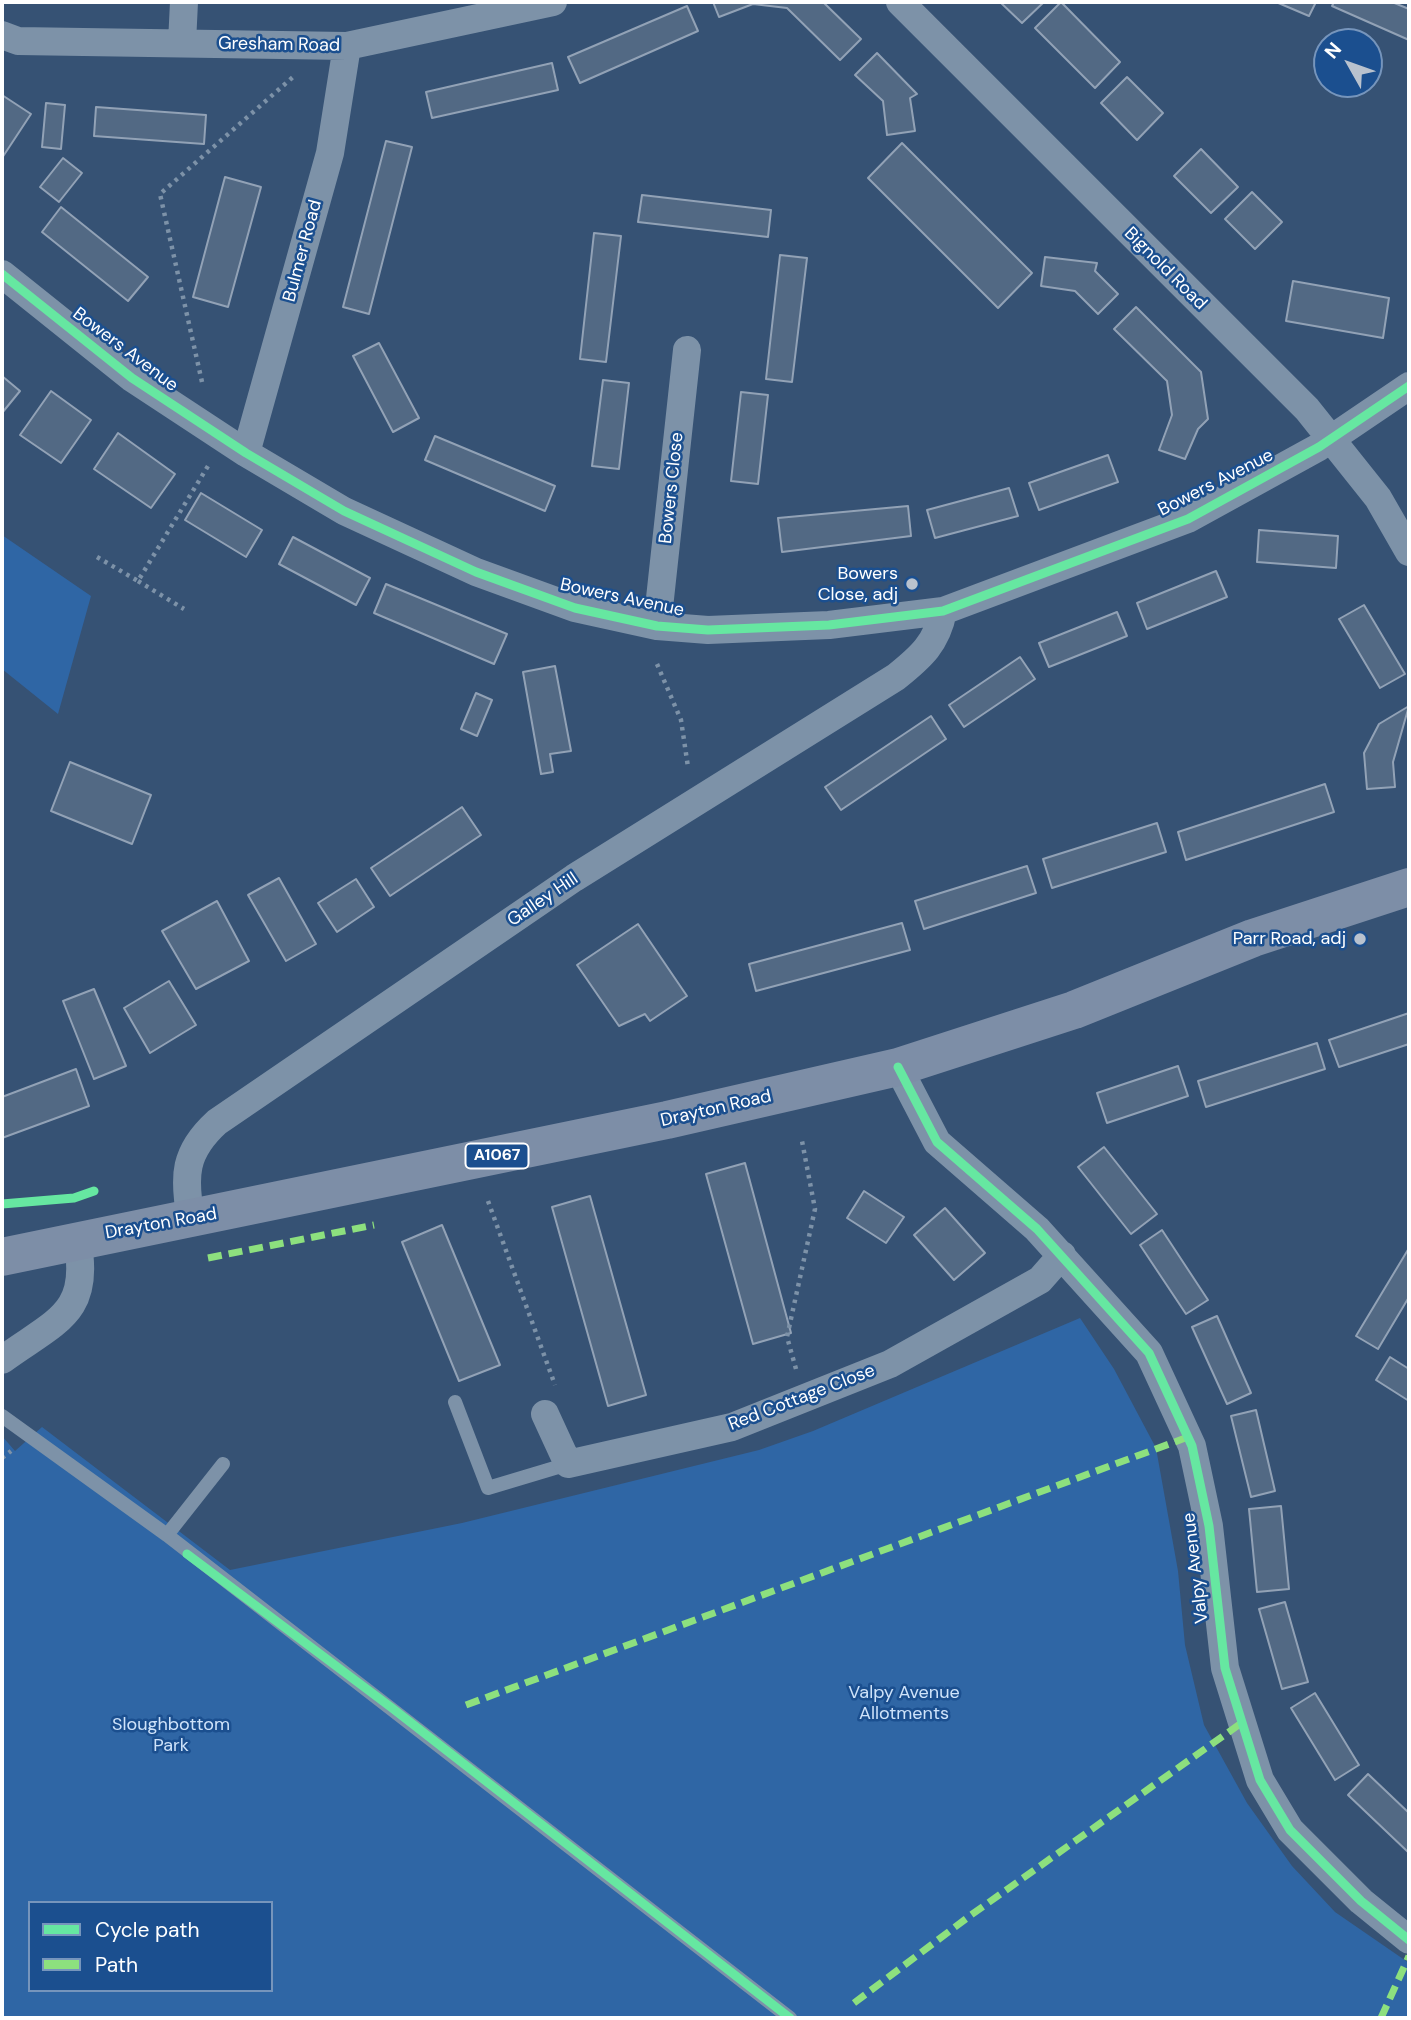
<!DOCTYPE html>
<html>
<head>
<meta charset="utf-8">
<style>
	body { margin:0 }
	#map { position:relative; width:1411px; height:2020px; overflow:hidden; background:#365274; font-family:"DM Sans",sans-serif }
	canvas { display:block }
	.frame { position:absolute; inset:0; border:4px solid #fff; pointer-events:none }
	.legend { position:absolute; left:28px; top:1901px; width:245px; height:91px; box-sizing:border-box; background:#1b4f8f; border:2px solid #7695bc; margin:0; padding:9px 12px; list-style:none; font-size:21px; color:#fff }
	.legend li { display:flex; align-items:center; gap:14px; height:35px }
	.legend b { width:35px; border:2px solid #7695bc }
	.north { position:absolute; left:1313px; top:28px; width:70px; height:70px; box-sizing:border-box; background:#1b4f8f; border:2px solid #7695bc; border-radius:50%; rotate:310deg; font-size:19px; font-weight:700; line-height:28px; text-align:center; color:#fff }
	.north::after { content:''; display:block; margin:auto; width:24px; height:32px; background:#b9c2ce; clip-path:polygon(50% 0,100% 100%,50% 72%,0 100%) }
</style>
</head>
<body>
<div id="map">
<canvas width="1411" height="2020"></canvas>
<div class="frame"></div>
<ul class="legend">
<li><b style="height:9px;background:#66e7a1"></b>Cycle path</li>
<li><b style="height:9px;background:#8de07e"></b>Path</li>
</ul>
<div class="north">N</div>
</div>
<script>
const c = document.querySelector('canvas').getContext('2d');
c.lineJoin = 'round';
function fill(path, color) { c.fillStyle = color; c.fill(path, 'evenodd'); }
function trace(path, color, width, dash) { c.strokeStyle = color; c.lineWidth = width; c.lineCap = dash ? 'butt' : 'round'; c.setLineDash(dash || []); c.stroke(path); }
function label(font, color, halo, rows, align = 'center') {
  c.font = font + ' "DM Sans",sans-serif'; c.lineWidth = 5; c.setLineDash([]); c.textBaseline = 'middle'; c.strokeStyle = halo; c.fillStyle = color; for (const [text, x, y, turn = 0] of rows) {
    c.save(); c.translate(x, y); c.rotate((+turn || 0) * Math.PI / 180); c.textAlign = isNaN(turn) ? turn : align; if (halo) c.strokeText(text, 0, 0); c.fillText(text, 0, 0); c.restore();
  }
}
const green = new Path2D(`
	M2,535L91,596L58,714L2,669Z
	M1080,1318L1114,1369L1156,1448L1178,1571L1185,1645L1204,1725L1247,1803L1292,1866L1335,1912L1409,1963V2018H2V1436L15,1451L42,1427L230,1570L462,1523L759,1450L813,1431ZM30,1903H271V1990H30Z`);
const building = new Path2D(`
	M713,2H823L861,39L840,60L787,8L753,4L719,17Z
	M1000,2H1044L1022,23Z
	M1061,2L1120,62L1095,88L1035,28Z
	M1276,2H1316L1309,16Z
	M1334,2H1392L1409,9V40L1332,6Z
	M687,6L698,31L580,83L568,57Z
	M877,53L917,94L910,98L915,131L887,135L883,101L855,75Z
	M552,63L558,90L432,118L426,92Z
	M1127,77L1163,113L1137,140L1101,103Z
	M2,95L31,114L2,158Z
	M46,103L65,105L61,149L42,147Z
	M96,107L206,115L204,144L94,136Z
	M386,141L412,147L369,314L343,307Z
	M902,143L1032,273L998,308L868,178Z
	M1201,149L1238,187L1211,213L1174,176Z
	M63,158L82,173L59,202L40,187Z
	M225,177L261,187L228,307L193,297Z
	M1252,192L1282,222L1255,249L1225,219Z
	M642,195L771,210L768,237L638,222Z
	M61,207L148,277L128,301L42,232Z
	M594,233L621,236L606,362L580,359Z
	M780,255L807,258L792,382L766,379Z
	M1045,257L1097,263L1095,271L1118,294L1098,314L1075,291L1041,286Z
	M1293,281L1389,298L1383,338L1286,321Z
	M1136,307L1201,372L1208,419L1198,429L1185,459L1159,450L1172,415L1167,381L1114,329Z
	M379,343L419,418L393,432L353,356Z
	M2,376L20,391L2,413Z
	M603,380L629,383L619,469L592,466Z
	M51,391L91,420L61,463L20,435Z
	M741,392L768,395L758,484L731,481Z
	M118,433L175,474L151,508L94,469Z
	M435,436L555,486L545,511L425,460Z
	M1108,455L1118,482L1039,510L1029,483Z
	M1009,488L1018,516L935,538L927,510Z
	M201,493L262,530L246,557L185,520Z
	M908,506L911,536L782,552L778,518Z
	M1259,530L1338,536L1336,568L1257,562Z
	M293,537L370,578L356,605L279,564Z
	M1216,571L1227,597L1147,629L1137,603Z
	M386,584L507,634L494,664L374,613Z
	M1364,605L1405,674L1380,688L1339,619Z
	M1117,612L1127,636L1049,667L1039,643Z
	M1020,657L1035,679L964,727L949,705Z
	M555,666L571,751L550,754L553,772L541,774L523,672Z
	M476,693L492,700L477,736L461,729Z
	M1409,706L1393,762L1395,787L1367,789L1364,753L1379,724Z
	M931,716L946,739L841,810L825,787Z
	M70,762L151,795L132,844L51,811Z
	M1325,784L1334,812L1186,860L1178,832Z
	M462,807L481,835L390,896L371,868Z
	M1157,823L1166,852L1052,888L1043,859Z
	M1027,866L1036,893L924,929L915,901Z
	M279,878L316,944L286,961L248,895Z
	M356,879L374,907L337,932L318,903Z
	M217,901L249,961L196,989L162,931Z
	M902,923L910,950L756,991L749,964Z
	M638,924L687,996L650,1021L645,1014L619,1026L577,965Z
	M169,981L196,1025L150,1053L124,1008Z
	M94,989L126,1066L94,1079L63,1001Z
	M1409,1013V1044L1339,1067L1329,1040Z
	M1317,1043L1325,1069L1206,1107L1198,1081Z
	M1178,1066L1188,1096L1107,1123L1097,1093Z
	M76,1069L89,1106L2,1138V1097Z
	M1104,1147L1157,1214L1131,1234L1078,1167Z
	M745,1163L791,1333L753,1344L706,1174Z
	M864,1191L904,1217L886,1243L847,1218Z
	M590,1196L646,1395L608,1406L552,1207Z
	M945,1208L985,1253L954,1280L914,1235Z
	M442,1225L500,1365L459,1381L402,1242Z
	M1162,1230L1208,1300L1186,1314L1140,1245Z
	M1409,1248V1297L1378,1349L1356,1336Z
	M1217,1316L1251,1393L1227,1404L1192,1327Z
	M1390,1357L1409,1369V1401L1376,1380Z
	M1256,1410L1275,1491L1251,1497L1231,1416Z
	M1281,1506L1289,1589L1257,1592L1249,1509Z
	M1285,1602L1308,1682L1282,1689L1259,1609Z
	M1315,1693L1359,1765L1335,1780L1291,1708Z
	M1368,1774L1409,1813L1408,1852L1348,1795Z`);
const path = new Path2D(`
	M202,382L160,194L293,77
	M97,557L138,581L208,466
	M138,581L184,609
	M657,664L681,720L688,767
	M488,1201L555,1385
	M796,1369L787,1337L815,1209L802,1141
	M2,1458L11,1451`);
const service = new Path2D(`
	M455,1402L488,1488L568,1464
	M2,1416L167,1535L223,1464
	M167,1535L790,2018`);
const minor = new Path2D(`
	M900,2L1307,409L1378,498L1409,552
	M2,35L18,41L347,46L553,2
	M182,43L184,2
	M2,274L132,378L246,453L344,511L476,572L575,608L657,626L708,630L829,625L943,611L1188,519L1319,447L1409,386
	M246,453L330,153L347,46
	M657,626L687,350
	M898,1067L937,1142L1037,1229L1149,1353L1192,1446L1209,1526L1225,1668L1260,1780L1290,1830L1361,1901L1409,1940
	M191,1219C183,1176 184,1152 217,1122L574,878L896,677C921,657 937,643 943,611
	M2,1360C55,1321 92,1314 77,1240
	M545,1414L568,1464L732,1427L890,1364L1040,1280L1062,1255`);
const primary = new Path2D(`
	M2,1257L667,1120L898,1067L1074,1010L1253,938L1409,887`);
const quiet = new Path2D(`
	M208,1258L374,1225
	M466,1705L1188,1437
	M854,2003L971,1915L1240,1724
	M1381,2018L1409,1956`);
const cycleway = new Path2D(`
	M2,274L132,378L246,453L344,511L476,572L575,608L657,626L708,630L829,625L943,611L1188,519L1319,447L1409,386
	M898,1067L937,1142L1037,1229L1149,1353L1192,1446L1209,1526L1225,1668L1260,1780L1290,1830L1361,1901L1409,1940
	M2,1204L74,1198L94,1191
	M187,1554L392,1708L790,2018`);
const markers = [
	[912,584,7,"#b9c2ce"],
	[1360,939,7,"#b9c2ce"]
];
const shields = [
	[497,1156,63]
];
const shieldNames = [
	["A1067",497,1156]
];
const streetNames = [
	["Gresham Road",279,45,1],
	["Bulmer Road",303,251,-75],
	["Bignold Road",1165,269,45],
	["Bowers Avenue",125,350,37],
	["Bowers Avenue",1216,483,-27],
	["Bowers Close",672,488,-84],
	["Bowers Avenue",622,598,12],
	["Galley Hill",543,900,-34],
	["Drayton Road",716,1109,-13],
	["Drayton Road",161,1224,-10],
	["Red Cottage Close",802,1398,-21],
	["Valpy Avenue",1196,1568,-97]
];
const poiNames = [
	["Bowers",898,574],
	["Close, adj",898,595],
	["Parr Road, adj",1346,939]
];
const parkNames = [
	["Valpy Avenue",904,1693],
	["Allotments",904,1714],
	["Sloughbottom",171,1725],
	["Park",171,1746]
];
fill(green, '#2f66a5');
fill(building, '#526984');
trace(building, '#92a2b6', 2);
trace(path, '#7d92a8', 4.5, [3.5, 5]);
trace(service, '#7d92a8', 14);
trace(minor, '#7d92a8', 28);
trace(primary, '#7d8ea7', 38);
trace(quiet, '#8de07e', 7, [14, 7]);
trace(cycleway, '#66e7a1', 9);
for (const [x, y, r, color] of markers) { const dot = new Path2D(); dot.arc(x, y, r, 0, 2 * Math.PI); c.fillStyle = color; c.fill(dot); trace(dot, '#1b4f8f', 2.5); }
for (const [x, y, w] of shields) { const box = new Path2D(); box.roundRect(x - w / 2, y - 12.5, w, 25, 5); c.fillStyle = '#1b4f8f'; c.fill(box); trace(box, '#fff', 2); }
label('bold 16px', '#fff', null, shieldNames);
label('18px', '#fff', '#1b4f8f', streetNames);
label('18px', '#fff', '#1b4f8f', poiNames, 'right');
label('18px', '#cfe3fa', '#1b4f8f', parkNames);
</script>
</body>
</html>
